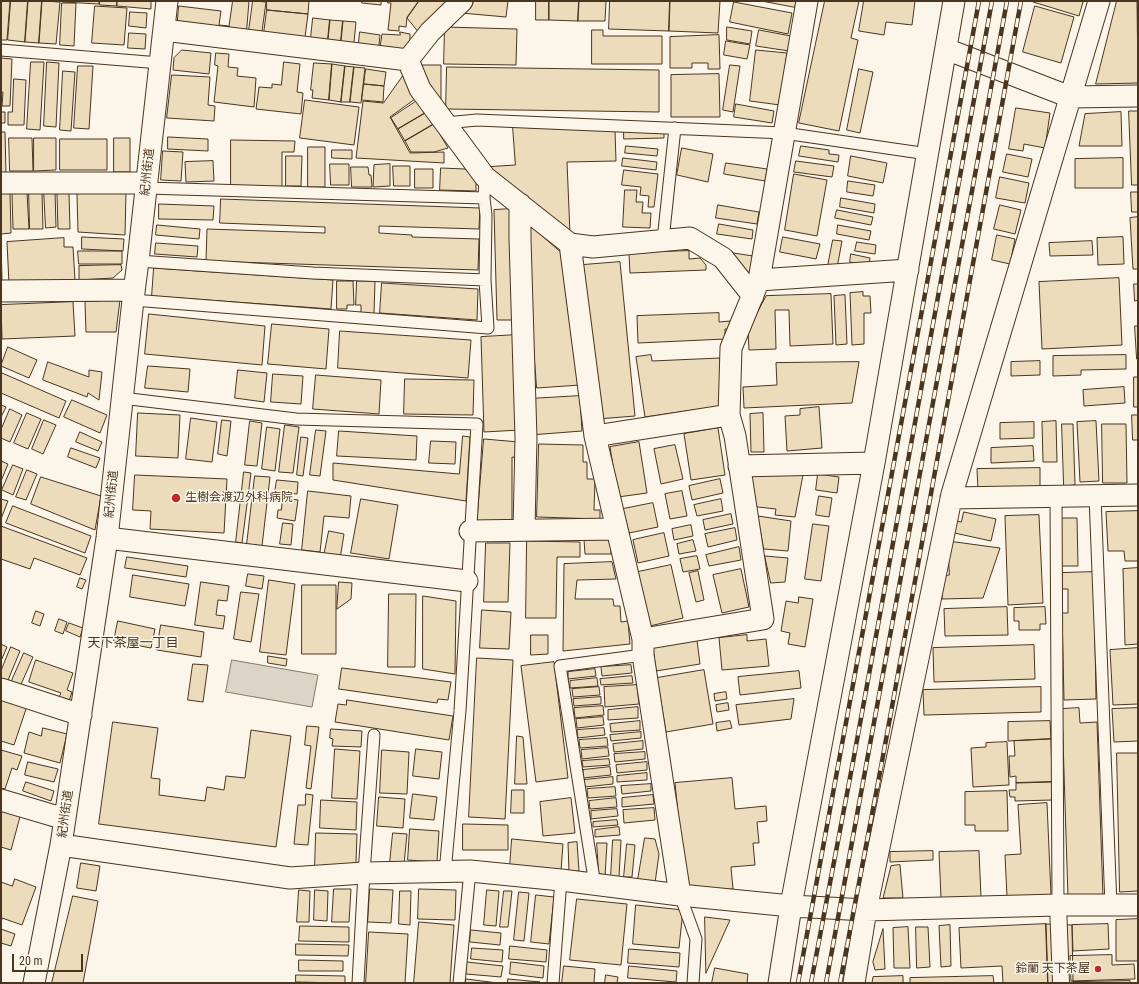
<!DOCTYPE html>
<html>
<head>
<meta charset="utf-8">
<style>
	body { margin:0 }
	#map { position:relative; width:1139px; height:984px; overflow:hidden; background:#fbf6e9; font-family:"Roboto Condensed",sans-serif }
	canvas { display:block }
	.frame { position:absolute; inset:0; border:2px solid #4a3520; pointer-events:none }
	.scale { position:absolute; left:12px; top:954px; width:71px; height:18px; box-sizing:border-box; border:2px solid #4a3520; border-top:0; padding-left:5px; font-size:12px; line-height:14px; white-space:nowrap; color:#4a3520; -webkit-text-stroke:3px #fbf6e9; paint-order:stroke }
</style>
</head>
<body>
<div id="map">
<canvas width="1139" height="984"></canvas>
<div class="frame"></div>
<div class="scale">20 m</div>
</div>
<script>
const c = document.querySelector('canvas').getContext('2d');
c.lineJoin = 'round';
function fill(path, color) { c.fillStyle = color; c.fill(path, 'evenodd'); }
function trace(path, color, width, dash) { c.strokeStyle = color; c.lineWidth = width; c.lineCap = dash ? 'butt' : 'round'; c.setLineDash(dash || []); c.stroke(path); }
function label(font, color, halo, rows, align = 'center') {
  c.font = font + ' "Roboto Condensed","Noto Sans JP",sans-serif'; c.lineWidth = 3; c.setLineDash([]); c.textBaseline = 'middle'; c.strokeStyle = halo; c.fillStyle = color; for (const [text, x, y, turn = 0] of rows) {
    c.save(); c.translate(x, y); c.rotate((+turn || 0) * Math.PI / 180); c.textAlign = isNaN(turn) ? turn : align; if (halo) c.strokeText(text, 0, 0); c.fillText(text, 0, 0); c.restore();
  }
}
const water = new Path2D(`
	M232,660L318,675L312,707L226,692Z`);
const building = new Path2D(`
	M1,1H10L7,40H1Z
	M11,1H28L25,42L8,40Z
	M28,1H42L39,43L25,42Z
	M42,1L60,2L56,44L39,43Z
	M63,1H99V4L63,2Z
	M100,1H117V6L100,5Z
	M117,1H151V9L117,6Z
	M233,1H249L246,38L228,36Z
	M253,1L266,2L261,39L248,38Z
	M267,1H309L308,14L267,10Z
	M362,1H381V5L362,3Z
	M388,1H419L407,18L406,27L399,26V31L388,30L391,3H388Z
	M419,1H453L420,34L407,18Z
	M475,1H508L506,17L461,13Z
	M536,1H549V20H536Z
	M549,1H579L578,21L549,20Z
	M579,1H606L605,21H578Z
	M610,1H670L669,31L609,29Z
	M670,1H720L718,33L669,31Z
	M762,1H796L795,7Z
	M825,1H859L851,38L858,40L839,131L799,123Z
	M864,1H915L912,25L886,22L884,35L859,31Z
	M1033,1H1080L1083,2L1079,16L1033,2Z
	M1117,1H1137L1138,83L1096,84Z
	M734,2L792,13L788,34L730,22Z
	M62,3H76L74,46L60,45Z
	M95,6L127,8L124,45L92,43Z
	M179,6L221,11L219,25L229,26L228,36L177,30Z
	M1035,6L1074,17L1061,63L1023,52Z
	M267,10L308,14L304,45L263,41Z
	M130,12L147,13L146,28L129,26Z
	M313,18L330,20L327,49L310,48Z
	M330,20L343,21L340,51L327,49Z
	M343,21L356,22L353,52L340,51Z
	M445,27L517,29L516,65L444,64Z
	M727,27L752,31L750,44L727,40Z
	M592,30H603V36H662V64H592Z
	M759,30L791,36L789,51L756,46Z
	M360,32L380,35L378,54L358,51Z
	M400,32L410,34V43L396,57L379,54L382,34L400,35Z
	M129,33L146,34L145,49L128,48Z
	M719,35L720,69H708V63H692V68H670V37Z
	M726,41L750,45L747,59L724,55Z
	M182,50L211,53L209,74L173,70L174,58Z
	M756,50L787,53L780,105L750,101Z
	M216,53L229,54L228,67L238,68L237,76L256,78L254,107L214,102L218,66L215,65Z
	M1,58L12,59L10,106H2L3,92H1Z
	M31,62H44L40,130L27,129Z
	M47,62L59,63L56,127L44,126Z
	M284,62L300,64L297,92L303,93L301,114L256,109L259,87L272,88V84L281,85Z
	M314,63L332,64L329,100L312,98L313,90H311Z
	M332,64L345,66L341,102L329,100Z
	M420,65H441V107L425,84Z
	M730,65L740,66L733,112L723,110Z
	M78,66H93L89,129L74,128Z
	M345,66L354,67L350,102H341Z
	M354,67L365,68L361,103L350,102Z
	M447,67L659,70V112L446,109Z
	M366,69L386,72L384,86L364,84Z
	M859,69L873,72L860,133L847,130Z
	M63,71L75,72L71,131L60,130Z
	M719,74L720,117H671V75Z
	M172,75L210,77L208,105L215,106L214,121L167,118Z
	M403,76L415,99L390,117L410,153L444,152V163L356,158L363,101L383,103Z
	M14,79L26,80L24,125H8V112H12Z
	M364,84L384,86L383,102L362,100Z
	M420,99L427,112L398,129L391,118Z
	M305,100L359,107L354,145L300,138Z
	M736,104L774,111L772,123L734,117Z
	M1016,108L1050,113L1045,148L1024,144L1023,151L1009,149Z
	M1129,111H1138V185H1132Z
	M1,112H5V123H1Z
	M427,112L434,124L405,141L398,129Z
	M1121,112L1122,146H1079L1085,114Z
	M434,124L448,148L434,152H411L405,141Z
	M513,127L615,131L616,161L567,162L570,234L484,167L515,165Z
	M624,131H664V138L624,139Z
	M1,132H5L6,174H1Z
	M168,137L208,139V151L168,149Z
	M9,138H32L33,171H10Z
	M34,138H56V170L34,171Z
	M114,138H130V172H114Z
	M60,139H107V170H60Z
	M231,140L295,141L294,152H282V187L231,186Z
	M626,146L658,149L657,156L625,153Z
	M801,146L829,150V154L839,155L838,162L799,156Z
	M308,147H325V187H308Z
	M682,148L713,154L708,182L677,175Z
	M332,150H352V159L332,158Z
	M163,151L183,152L181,181L161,180Z
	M1007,154L1032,159L1028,177L1003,172Z
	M286,156H302L301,186H286Z
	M851,156L887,163L883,183L848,176Z
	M623,158L657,162L656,170L622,166Z
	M1123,158V188H1075V159Z
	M213,161L214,181L186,182L185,162Z
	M796,161L834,166L832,177L794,172Z
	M726,163L767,169L765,181L724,174Z
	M330,164H349V185H331Z
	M390,164V186L373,187L374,165Z
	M393,166H410V186H394Z
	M351,167H368L369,175H371L372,187H352Z
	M441,168L465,169L476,180V191L440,190Z
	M415,169H433V188H415Z
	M624,170L658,174L654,207H648L649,196L640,195L641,187L622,185Z
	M794,174L827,180L817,236L785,230Z
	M1000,177L1029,183L1025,203L996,198Z
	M848,181L875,185L873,196L847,192Z
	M625,190H637L636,202H643L642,213H651L650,228L623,227Z
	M44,191H55L56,227L46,228Z
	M1,192H10L11,233L1,234Z
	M27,192L29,229H13L12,193Z
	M29,192H42L43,229H30Z
	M126,192L125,235L78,232L77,194Z
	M1131,192H1138V212H1132Z
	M69,193L70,229H58L57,194Z
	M841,198L875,204L874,213L840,207Z
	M221,199L480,208L479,229L379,226V233L412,235V237L479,239L478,270L206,261L207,229L325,233V227L220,223Z
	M159,204L214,206L213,220L159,219Z
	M718,205L759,212L757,224L716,218Z
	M1000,205L1021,210L1015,234L994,229Z
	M511,209L514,320H497L494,210Z
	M837,210L873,217L871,225L835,218Z
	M1138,217V269H1133L1130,218Z
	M524,220L564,255L580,385L537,388Z
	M719,224L753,230L752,239L717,234Z
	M157,225L200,229L199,239L156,235Z
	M838,225L871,231L869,240L837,234Z
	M997,235L1015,239L1010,264L992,260Z
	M82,237L124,239L123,251L82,249Z
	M783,237L820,244L816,259L780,252Z
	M1123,237L1124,264L1098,265L1097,238Z
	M64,238V247H73L75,280L9,284L7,242Z
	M833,240L842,241L837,268L828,266Z
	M1,241L2,280H1Z
	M1092,241L1093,255L1050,256L1049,243Z
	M857,242L876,245L875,254L855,251Z
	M156,243L198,246L197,257L155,254Z
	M78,251H122V264H79Z
	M689,251V259L700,258L706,265V270L630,273L629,253Z
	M727,252L753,256L751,276Z
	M851,254L870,258L869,266L850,262Z
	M620,262L635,416L598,419L583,265Z
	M121,265L122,270L113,278L79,280V266Z
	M154,268L333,280L331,309L152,296Z
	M1119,278L1122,345L1042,349L1039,282Z
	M337,281H353L354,305H347V309H337Z
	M357,281H375L374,314H361V305H356Z
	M382,283L478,289L477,320L380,313Z
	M1134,284H1138V300L1135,301Z
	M863,292V296H870L871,313H864V344L852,345L850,293Z
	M831,294L833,344L790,346L789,310H775L776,349L749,350L748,330L766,296Z
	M845,295L847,344L836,345L834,296Z
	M120,300L116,332H86L85,302Z
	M73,302L75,336L2,339L1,305Z
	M719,313V322L730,321V329H725V339L638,343L637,316Z
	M149,314L265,326L262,365L145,354Z
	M272,324L329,329L326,369L268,364Z
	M1135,326H1138V359H1137Z
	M340,331L471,340L468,378L338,368Z
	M517,335L520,430L484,432L481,337Z
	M8,347L37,360L29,378L1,366Z
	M651,355L652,361L720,358L721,406L645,417L636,357Z
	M1126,355V369L1081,370V375L1053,376V356Z
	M1040,361V375L1011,376V362Z
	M48,362L89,377V370L102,372L99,400L88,393L87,397L43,380Z
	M859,362L852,403L744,408L743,387L777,385L776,363Z
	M148,366L190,369L188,392L145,388Z
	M238,370L267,373L264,402L235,398Z
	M2,373L66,401L59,418L1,393V376Z
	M273,374L303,376L301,404L271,402Z
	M316,375L381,380L379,414L313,409Z
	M1134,377H1138V407H1134Z
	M405,379L474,380L473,415L404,414Z
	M1124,387L1125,403L1084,406L1083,390Z
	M580,396L582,431L530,435L528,399Z
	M72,400L107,415L100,433L64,417Z
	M1,405L6,407L1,417Z
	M819,407L822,448L787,451L785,416L800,415V409Z
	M10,409L22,415L10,442L1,438V430Z
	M27,413L41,419L28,449L14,443Z
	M138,413L180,415L178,458L136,456Z
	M763,413L764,452H751L750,414Z
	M1132,415H1138V440H1133Z
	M191,418L217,422L212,462L186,459Z
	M44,420L56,425L43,454L32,449Z
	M222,420L231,421L227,456L218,454Z
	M250,421L262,423L257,466L245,465Z
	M1056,421L1057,462H1043L1042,422Z
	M1096,421L1099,481L1080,482L1077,422Z
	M1034,422V438L1000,439V423Z
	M1062,424H1073L1075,485L1064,486Z
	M1102,424H1126L1127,483H1103Z
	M285,425L299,427L293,473L279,472Z
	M267,427L280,429L275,471L262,469Z
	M718,428L725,475L691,480L684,434Z
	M316,430L326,431L320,476L310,475Z
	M339,431L417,436L416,460L337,456Z
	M80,432L102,442L98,451L76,442Z
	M463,436L470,437L466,501L333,480V463L459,474Z
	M301,437L308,438L303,476L297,475Z
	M484,439L519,442L517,458L512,457V527L477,525Z
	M431,441L456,442L455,464L429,463Z
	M639,442L647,493L618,497L610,447Z
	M539,444L583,445V462H587V479H595L594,510H600V519L537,517Z
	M675,445L683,479L661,484L654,449Z
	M1033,446L1034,461L991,463V448Z
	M71,448L100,458L96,468L68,457Z
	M1,461L8,464L1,481Z
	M13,465L23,469L13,495L2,490Z
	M1040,468V488L978,490L977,469Z
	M27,470L37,474L26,500L16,497Z
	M244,472L251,473L242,543L236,542Z
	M818,474L839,477L837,493L816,490Z
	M135,475L227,479L224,533L150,529L151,511L133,510Z
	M751,475H803L795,517L775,515L776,509L749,506Z
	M255,476L270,477L262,546L247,544Z
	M41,477L101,496L95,530L31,504Z
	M720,479L723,493L692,500L689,486Z
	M277,480L298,482L297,494L275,492Z
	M308,491L351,496L349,518L324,516L320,552L302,550Z
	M682,491L687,516L670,519L665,494Z
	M819,496L832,498L829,517L816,515Z
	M283,498L298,500L295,521L277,518L278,510H281Z
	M1,499L8,501L1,519Z
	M361,499L398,505L389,559L351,553Z
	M721,499L723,511L697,516L694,505Z
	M653,503L658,527L629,533L623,509Z
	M13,506L91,536L85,553L6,523Z
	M1138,511V561H1125L1124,551H1108L1106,512Z
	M964,512L996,519L991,541L950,532L953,520L961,522Z
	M731,514L733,524L705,530L703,520Z
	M1039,515L1043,603L1008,605L1005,516Z
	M758,516L791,521L788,551L764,549Z
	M1060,518H1077L1078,566H1061Z
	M283,523L293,524L291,545L280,544Z
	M813,524L829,526L821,581L805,579Z
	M691,525L693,536L674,540L672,529Z
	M1,526L87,558L80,575L34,558L30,569L1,559Z
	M735,528L737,540L708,547L705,534Z
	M329,531L344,534L340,559L324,556Z
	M664,533L669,556L638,563L633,540Z
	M611,538V554H585L584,539Z
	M693,540L696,551L679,554L677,544Z
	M527,541L580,542V557H557L556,618H526Z
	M948,541L1000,548L983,598L942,599L943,576L949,575Z
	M486,543H510L508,602H484Z
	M739,547L741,560L709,566L706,555Z
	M697,556L700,569L683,572L680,559Z
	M765,556L788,558L785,582L771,583Z
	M127,557L188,566L186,577L125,568Z
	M612,562L616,579L577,580L575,599H613L614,606H620L621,622L628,621L630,644L563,651L564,564Z
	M671,565L683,618L650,626L638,572Z
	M1138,568V644L1125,645L1123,569Z
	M741,569L749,607L722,613L713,575Z
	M698,571L704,600L696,602L689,573Z
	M1094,572L1096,699L1064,700L1062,613H1068V589H1062V573Z
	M248,574L264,576L262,589L246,586Z
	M133,575L189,584L185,606L130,597Z
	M80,578L86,580L82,589L77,587Z
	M269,580L295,584L286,655L260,652Z
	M201,582L229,586L227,601L218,600L216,615L225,616L223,629L195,625Z
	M339,582L352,583L351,599L337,609Z
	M302,585H336V654H302Z
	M241,592L259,594L251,642L234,639Z
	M389,594H416L415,667H388Z
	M423,596L456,601L455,674L423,669Z
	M799,597L813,599L805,647L788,644L790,633L781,631L786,601L798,603Z
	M1007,607L1008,635L945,636L944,609Z
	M1045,607L1046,624H1040V630H1019V621H1014V608Z
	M482,610L511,612L509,649L480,648Z
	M36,611L44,614L40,626L32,623Z
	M59,619L67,622L63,634L55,631Z
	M118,621L155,629L151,648L114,641Z
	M69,623L83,628L80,637L66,631Z
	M161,625L204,632L201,657L157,650Z
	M531,635H548V654L531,655Z
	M747,635V641L766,639L769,666L722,670L719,638Z
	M697,640L700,664L656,671L653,648Z
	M1,644L7,647L1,661Z
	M1034,645L1035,679L934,682L933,648Z
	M11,647L20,651L6,685L1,683V671Z
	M1138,648V704L1113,705L1110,650Z
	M24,653L33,657L19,689L10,685Z
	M268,656L287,659L286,666L268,663Z
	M477,658L513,660L505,819L469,817Z
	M36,660L73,673L67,690L72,692L69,701L59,697L61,693L29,682Z
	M554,662L568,778L536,782L521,666Z
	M193,664L208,665L203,702L188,700Z
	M631,665L632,673L602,676L601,667Z
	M342,668L451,682L448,700L438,699L437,703L339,689Z
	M595,669L596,676L568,679V672Z
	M704,670L713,724L666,732L657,678Z
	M799,671L801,688L740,695L738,677Z
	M632,676L633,683L601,685L600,679Z
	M597,678L598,686L570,688V681Z
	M637,685L639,704L605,707L604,687Z
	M599,687L600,695L573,697L572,689Z
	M1041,687V712L924,715L923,690Z
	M726,692L727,699L715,701L714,694Z
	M601,697V704L574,706L573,699Z
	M1,698L27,706L14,745L1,741Z
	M794,699L791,719L739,725L736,705Z
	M347,700L453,716L449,740L335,722L338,704L346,705Z
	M728,703L729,710L717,712L716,705Z
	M603,706L604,715L575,718L574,708Z
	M638,707V718L608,720V710Z
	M1079,708L1080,723L1097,722L1103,897L1068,898L1062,709Z
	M1138,708V741L1114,742L1112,709Z
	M603,717L604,725L577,728L576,719Z
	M640,721V730L611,732L610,724Z
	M730,721L732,728L717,731L716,723Z
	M1050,721L1051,739L1008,741V722Z
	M113,722L158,728L151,778L160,779L159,795L205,801L207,787L224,790L226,776L245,778L251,730L291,736L276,847L99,824Z
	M307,726L319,727L311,789L306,788L311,746L305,745Z
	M43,728L67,734L60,763L24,753L29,732L41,736Z
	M604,728L605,735L578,738L577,730Z
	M331,729L362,731L361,747L332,746L333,739L330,738Z
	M641,732V738L611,741L610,735Z
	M517,736L523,737L527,784H515Z
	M607,738L608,746L580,748L579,740Z
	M1051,739L1052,782L1016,783V776L1010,777L1009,756H1015L1014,741Z
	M643,741V749L614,752L613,744Z
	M1007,742L1009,785L973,787L971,748L986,747V743Z
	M608,748L609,756L582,759L581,750Z
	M335,749L360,751L357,799L332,798Z
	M416,749L442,752L439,779L413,776Z
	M1,750L22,756L17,770L12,768L5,789L1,788Z
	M382,750L409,752L407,794L380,793Z
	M645,752V759L615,762L614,754Z
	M1117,753H1138V891L1120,892Z
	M609,759L610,765L583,767L582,761Z
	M28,762L58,769L54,782L25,775Z
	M647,762V770L617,773L616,765Z
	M610,767L611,775L583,778V770Z
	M647,773V780L617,782V776Z
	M613,777V784L585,787L584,780Z
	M732,778L735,809L766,806L767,821L757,822L759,843H753L755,865L731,867L733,889L686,893L675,783Z
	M26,782L54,791L51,801L23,791Z
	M1052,782V800L1015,801V797H1010L1009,790H1016V783Z
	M651,784V791L622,794L621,786Z
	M615,787L616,796L588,798L587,789Z
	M512,790H524V813H511Z
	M1007,791L1008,831H975V825H965V792Z
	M306,794L313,795L308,845L294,844L298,805H305Z
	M413,794L437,797L434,820L410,818Z
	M653,795L654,804L622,807V798Z
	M379,797L405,799L403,828L377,826Z
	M571,798L575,833L543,836L540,802Z
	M616,798L617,807L590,809L589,801Z
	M321,800L357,802L356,830L320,828Z
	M1047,803L1051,895L1007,897L1005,855L1021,854L1018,805Z
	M3,808L21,813L11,850L1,847V816Z
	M654,808L655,820L624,823L623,810Z
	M617,809L618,816L591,819V811Z
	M617,820L618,825L593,827V822Z
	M463,824L508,825V850H463Z
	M619,827L620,835L595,837V830Z
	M410,829L439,831L437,862L408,860Z
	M316,833L357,834L356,862L349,869L315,867Z
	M393,833L407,834L404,864L390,863Z
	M645,838L655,839L659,854L655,883L638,880Z
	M512,839L563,844L561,871L510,867Z
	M613,840H621L619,877L611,876Z
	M577,842L579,871L569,872L568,843Z
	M597,843H607L605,876L599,873Z
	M627,844L635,845L632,877H624Z
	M933,851V860L890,862V852Z
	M979,851L981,897L941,898L939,852Z
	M81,863L100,866L96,891L77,888Z
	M900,865L903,898H883L891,866Z
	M15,879L36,887L22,925L2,918L1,923V882L12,886Z
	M334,889H351L349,922H332Z
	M370,889L393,890L391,923L368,922Z
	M419,889L456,890L455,920L418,919Z
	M299,890L310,891L309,922H297Z
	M315,890L328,891L327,921L314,920Z
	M487,890L499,891L496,926L484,925Z
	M400,891H411L410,925L399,924Z
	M504,891H512L508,927H500Z
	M519,892L529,893L524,941L514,940Z
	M536,895L554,897L549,944L531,942Z
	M73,896L98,901L83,983H52Z
	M577,899L627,904L621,965L570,960Z
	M636,905L683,910L679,948L633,944Z
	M705,917L730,920L706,973Z
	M1138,919V961H1116V920Z
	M419,922L454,925L450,983H414Z
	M1046,924L1048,983H1003L1002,966L961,968L959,928Z
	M1046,924L1072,925L1073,983H1048Z
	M1108,924L1109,949L1073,951L1072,925Z
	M950,925L951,966L941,967L939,926Z
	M300,926L349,927V942L299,941Z
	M908,927L910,968H894L893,928Z
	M916,927H928L930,967L917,968Z
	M1,929L15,934L11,946L1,943Z
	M883,929L885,969L875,970L873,962Z
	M471,930L501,933L500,945L470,942Z
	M369,932L408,934L405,983H366Z
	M296,944L349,945L348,956L296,955Z
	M510,946L547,950L546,962L509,959Z
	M472,948L503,950L502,962L471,959Z
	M629,949L680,953L679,967L628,963Z
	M1112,955V965L1134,964L1135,979L1071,981L1070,956Z
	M299,960L343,961V971H299Z
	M467,962L503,966L501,977L466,974Z
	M511,962L544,966L543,978L510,974Z
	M564,966L595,969L594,983H562Z
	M629,966L677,971L676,982L628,978Z
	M715,968L748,974L747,983H712Z
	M296,975L345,976V983L296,982Z
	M606,975L618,977L617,983H605Z
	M903,976V983H872L873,977Z
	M993,976L994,983H910V978Z
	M466,979L498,983H466Z
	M508,979L540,982L508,983Z
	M1130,981V983H1073V982Z`);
const service = new Path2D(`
	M1,50L160,63
	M445,123L477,120L784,133L928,154
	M146,188L484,198
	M663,240L675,128
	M138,261L313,273L485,280
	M133,300L488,328L485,280L486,215L484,198L485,177
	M122,398L296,419L477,424L460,711L445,872
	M1056,496L1058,905
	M1095,496L1111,906
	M595,885L560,666L643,655
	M680,895L696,939L693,983
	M358,983L364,873L374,735
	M459,983L470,871
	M553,983L561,880`);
const pedestrian = new Path2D(`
	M1058,905L1061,983`);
const minor = new Path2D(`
	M462,1L430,32L408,60L420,89L485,177L570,244L593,247L690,238L723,258L753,296
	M164,30L408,60
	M946,49L1070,97L1138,96
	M1,183H146
	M520,204V239L526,438L524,530
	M570,244L595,436L643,639V655L680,895
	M759,280L908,270
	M1,291L134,290
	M595,436L729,415
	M739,466L874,463
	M951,498L1138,495
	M470,531L617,529
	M107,538L467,581
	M643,639L763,619L735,436L729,415L731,348L759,280L807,1
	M1,689L81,715
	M1,800L65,819
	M61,845L290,878L364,873L470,871L561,880L680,895L791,906L866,910L1058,905H1138
	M34,983L61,845L107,538L133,300L138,261L167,1
	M779,983L792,900L874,463L954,1
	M854,983L866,910L952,494L1099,1`);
const rail = new Path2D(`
	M798,983L979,1
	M811,983L853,762L992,1
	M826,983L1007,1
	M840,983L881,767L1021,1`);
const markers = [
	[176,498,5,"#c62828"],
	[1098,969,4,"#c62828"]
];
const streetNames = [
	["紀州街道",148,172,-84],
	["紀州街道",112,494,-84],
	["紀州街道",66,814,-82]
];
const poiNames = [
	["生樹会渡辺外科病院",185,498],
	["鈴蘭 天下茶屋",1090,969,"right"]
];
const neighbourhoodNames = [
	["天下茶屋一丁目",133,644]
];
fill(water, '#dcd4c6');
trace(water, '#887966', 1);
fill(building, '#ecdcbc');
trace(building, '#4a3520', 1);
trace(service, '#4a3520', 13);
trace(pedestrian, '#4a3520', 18);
trace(minor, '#4a3520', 23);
trace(service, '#fbf6e9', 11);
trace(pedestrian, '#fbf6e9', 16);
trace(minor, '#fbf6e9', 21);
trace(rail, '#4a3520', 4.5);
trace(rail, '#fbf6e9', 3, [9]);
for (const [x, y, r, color] of markers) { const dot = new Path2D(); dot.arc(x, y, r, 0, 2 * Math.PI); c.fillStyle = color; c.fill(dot); trace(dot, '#fbf6e9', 1.5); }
label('12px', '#4a3520', '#fbf6e9', streetNames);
label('12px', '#4a3520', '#fbf6e9', poiNames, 'left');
label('13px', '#4a3520', '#fbf6e9', neighbourhoodNames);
</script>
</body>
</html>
